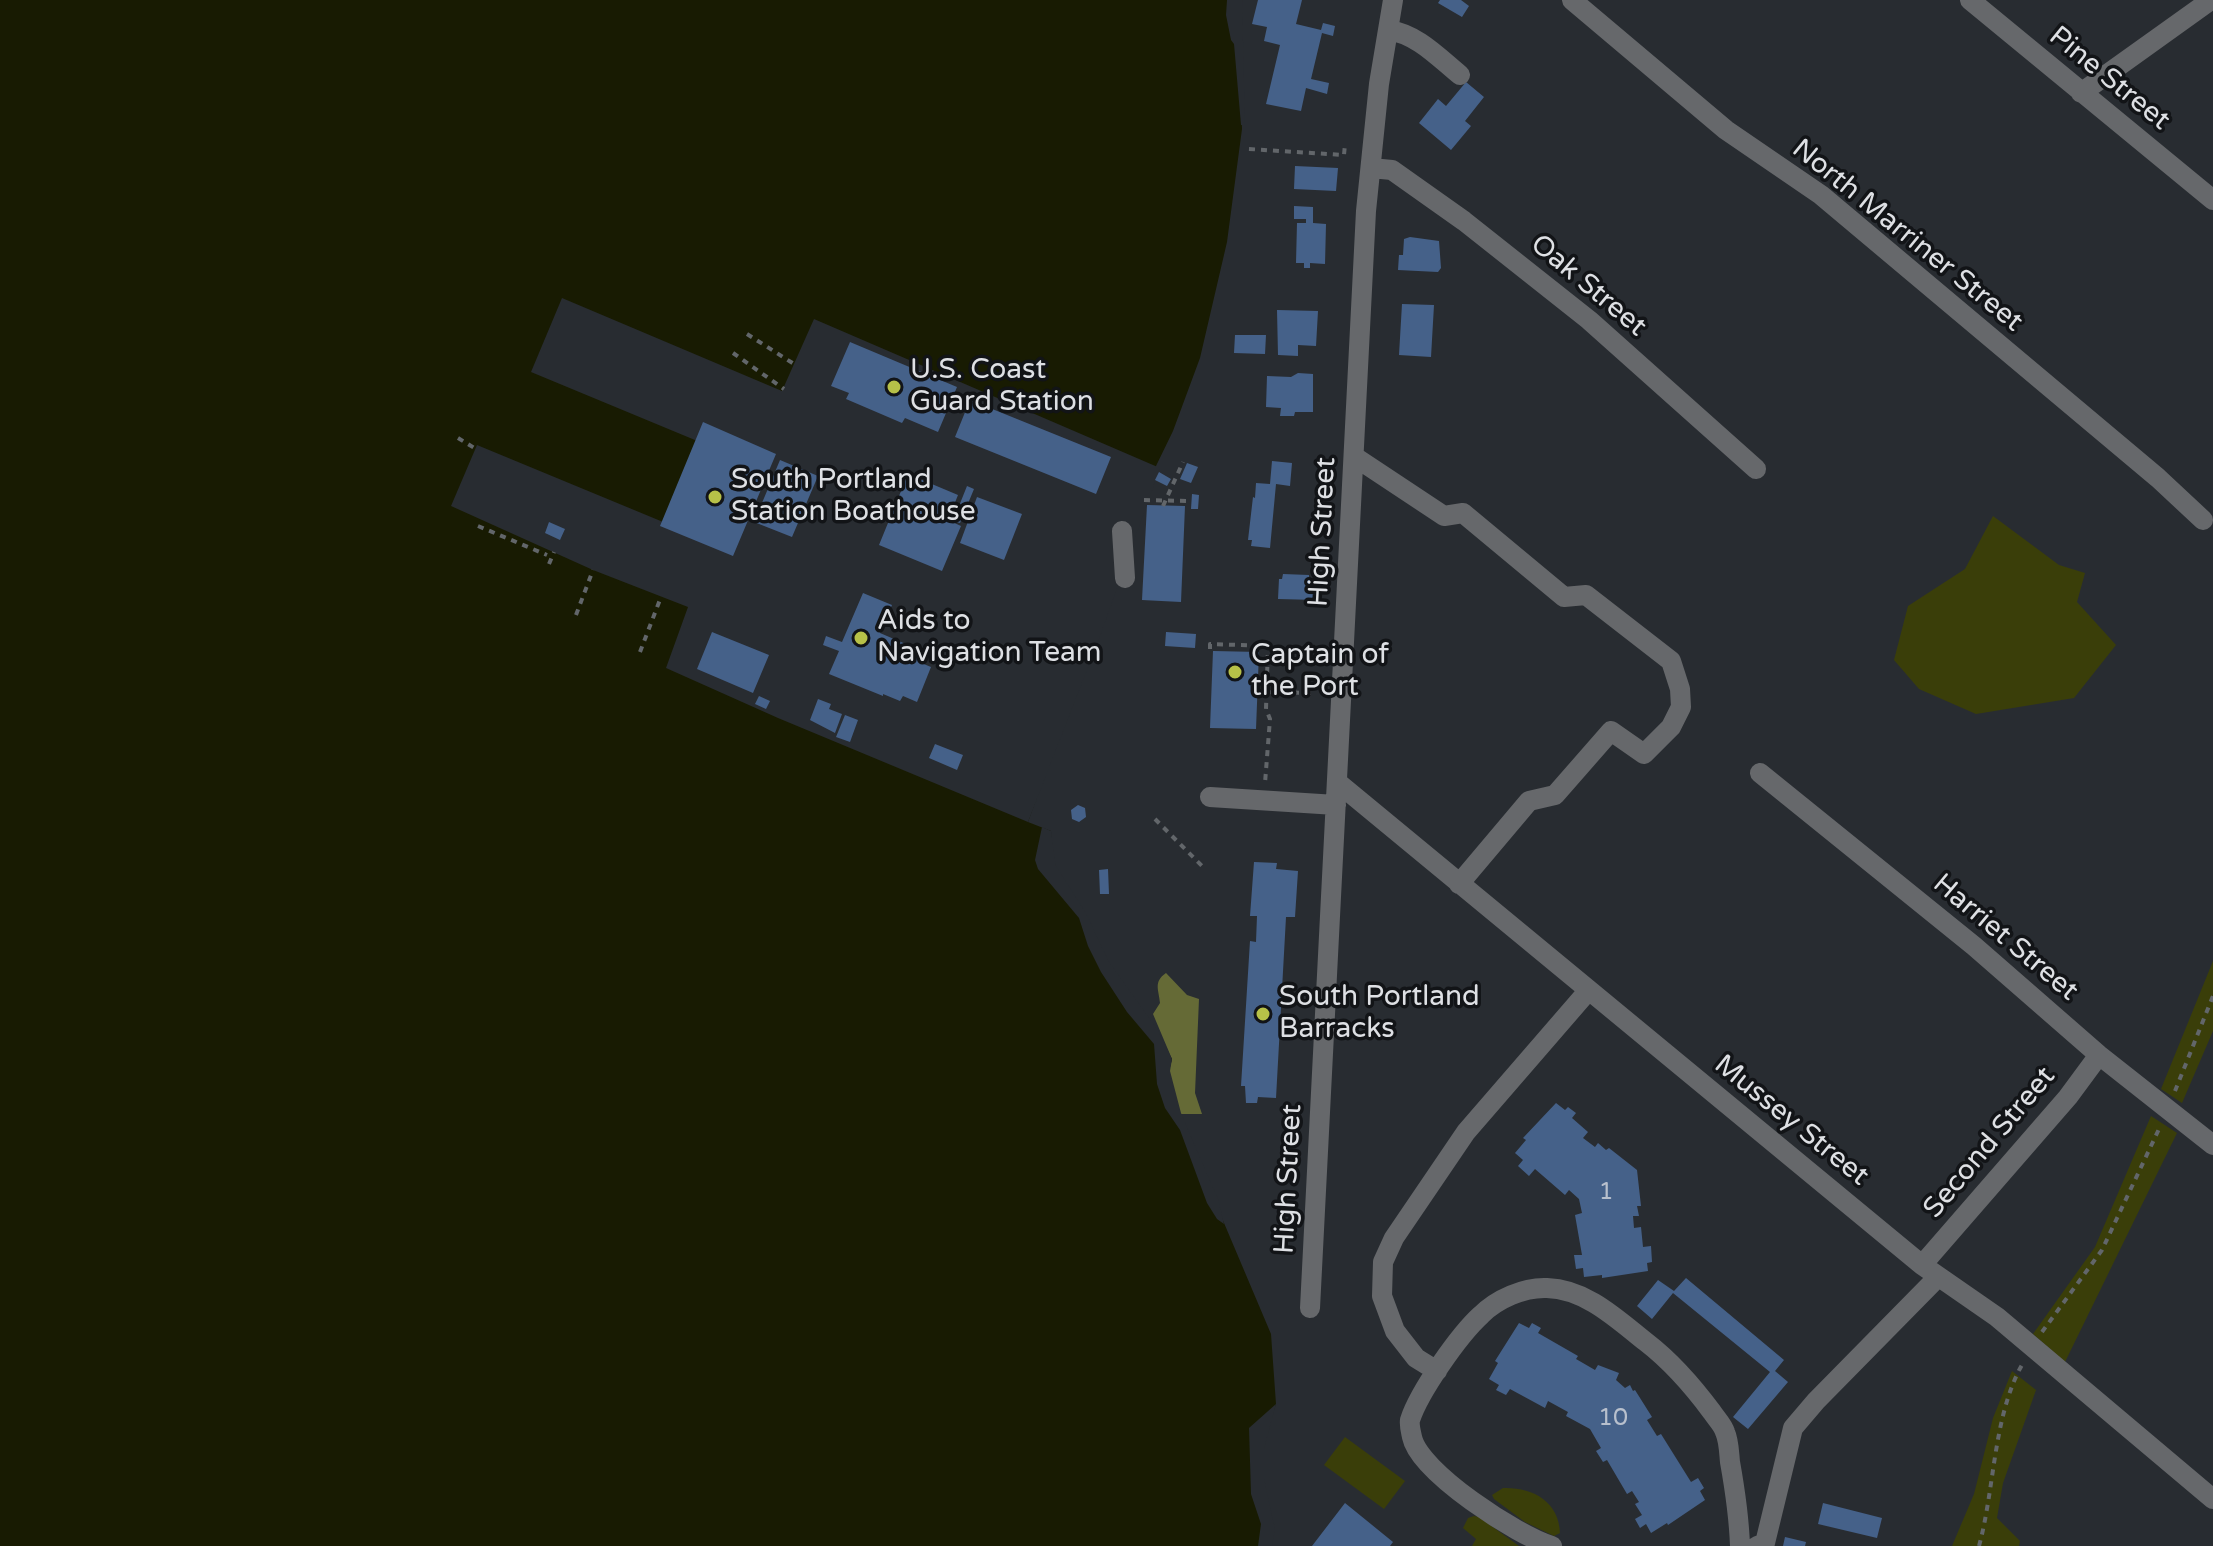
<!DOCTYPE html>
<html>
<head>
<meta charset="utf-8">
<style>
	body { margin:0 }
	canvas { display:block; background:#282c31 }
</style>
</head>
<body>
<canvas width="2213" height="1546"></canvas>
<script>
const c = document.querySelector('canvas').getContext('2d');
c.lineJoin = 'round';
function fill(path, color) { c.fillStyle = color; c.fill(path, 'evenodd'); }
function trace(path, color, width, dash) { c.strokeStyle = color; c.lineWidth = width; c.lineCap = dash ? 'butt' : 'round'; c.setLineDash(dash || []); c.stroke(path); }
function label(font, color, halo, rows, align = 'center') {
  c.font = font + ' "Varela Round",sans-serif'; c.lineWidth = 7; c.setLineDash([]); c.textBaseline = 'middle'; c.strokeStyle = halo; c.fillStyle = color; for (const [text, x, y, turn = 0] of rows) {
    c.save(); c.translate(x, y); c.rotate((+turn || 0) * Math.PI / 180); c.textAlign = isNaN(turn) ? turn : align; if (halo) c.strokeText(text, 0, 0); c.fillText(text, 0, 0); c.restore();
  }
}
const green = new Path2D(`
	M1993,516L2059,565L2085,573L2077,602L2116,645L2074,698L1976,714L1919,689L1894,660L1908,606L1965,569Z
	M2213,961V1031L2182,1103L2161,1089Z
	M2151,1116L2177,1133L2065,1362L2033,1334L2095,1247Z
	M2012,1371L2036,1390L2003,1483L1997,1518L2020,1541L2019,1546H1952L1974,1494L1993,1418Z
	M1345,1437L1405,1481L1384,1509L1324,1465Z
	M1503,1488C1532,1487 1559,1501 1560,1533L1554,1536L1525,1522L1494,1499L1492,1495Z
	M1474,1516L1479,1517L1519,1546H1472L1476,1539L1463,1528L1468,1518Z`);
const forest = new Path2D(`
	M1166,973L1187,995L1199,999L1195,1093L1202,1114H1177L1169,1071L1172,1059L1153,1014L1160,1003C1159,990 1153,982 1166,973Z`);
const water = new Path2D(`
	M0,0H1238L1242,129L1227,242L1200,358L1173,431L1156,466L1028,822L1051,831L1052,867L1103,955L1172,1059L1169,1071L1170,1089L1194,1152L1271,1334L1276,1404L1261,1448L1268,1546H0Z`);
const pier = new Path2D(`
	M1227,0H1242L1245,125H1241L1234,44L1231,40L1226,15Z
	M562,298L782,391L814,319L1160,468L1099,639L1028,822L778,718L666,668L688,607L593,570L451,506L477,445L726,548L760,467L531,372Z
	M1042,827L1051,831L1056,866L1086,913L1108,960L1158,1030L1172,1059L1170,1071L1181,1113L1218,1199L1224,1224L1217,1219L1207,1203L1180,1130L1165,1108L1157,1084L1154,1044L1127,1012L1101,972L1088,946L1079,918L1038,869L1035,860Z
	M1276,1404L1264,1449V1479L1275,1529L1272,1546H1258L1261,1524L1251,1494L1249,1428Z`);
const building = new Path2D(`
	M1258,0H1302L1296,24L1321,30L1323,23L1335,26L1333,36L1322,33L1311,79L1329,83L1327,94L1306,88L1301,111L1266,104L1280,45L1264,41L1267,27L1252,24Z
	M1440,0H1461L1469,6L1462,17L1438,3Z
	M1466,82L1484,97L1465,121L1471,126L1451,150L1419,123L1438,99L1446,106Z
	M1295,166L1338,168L1336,191L1294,189Z
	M1294,206L1313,207V223L1326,224L1325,264L1310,263V268H1304V263H1296L1297,223H1306V219H1294Z
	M1410,237L1439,241L1441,268L1438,272L1398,270L1399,255H1403L1404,239Z
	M1402,304L1434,305L1431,357L1399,355Z
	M1277,310L1318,311L1316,346L1298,345V356L1278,355Z
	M1235,335H1266L1265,354L1234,353Z
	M850,342L957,387L938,432L905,418L902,423L846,399L849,393L831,386Z
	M1298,373L1313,374V412H1295L1294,416H1280L1281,408L1266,407L1267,376L1291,377Z
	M970,400L1111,457L1096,494L955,437Z
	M703,422L776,454L733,556L660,526Z
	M780,460L818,476L792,537L754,522Z
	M1272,461L1292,463L1290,486L1276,484L1270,548L1251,546L1252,540H1248L1253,497L1255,498L1256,483L1270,484Z
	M1187,463L1198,467L1191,483L1180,479Z
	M1159,472L1171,479L1167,486L1155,480Z
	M908,474L958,495L948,520L961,526L942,571L879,545Z
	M967,486L974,489L960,523L953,521Z
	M1192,494L1199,495L1198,509H1191Z
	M977,497L1022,514L1004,560L960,543Z
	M1147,505L1185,506L1181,602L1142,600Z
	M549,522L565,529L560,540L545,533Z
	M1283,574L1309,575V580H1317V600L1278,599L1279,579H1282Z
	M863,593L892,605L880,633L908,645L906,649L921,655L919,662L931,667L917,702L903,696L900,701L883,694V696L829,674L839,651L823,645L826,636L842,642Z
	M712,632L769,655L753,693L697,669Z
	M1166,632L1196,634L1195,648L1165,646Z
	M1213,651L1259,652L1256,729L1210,728Z
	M759,696L770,701L766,709L755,704Z
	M818,699L831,704L829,709L842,714L835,733L810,720Z
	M845,715L858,720L850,742L836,737Z
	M935,744L963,755L957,770L929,758Z
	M1078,805L1085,808L1086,817L1079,822L1072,819L1071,810Z
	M1254,862L1277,863L1276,869L1298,871L1295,917H1286L1276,1098L1258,1097L1257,1103H1246L1245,1086H1241L1250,941L1256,942L1257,916H1250Z
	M1108,869L1109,894H1100L1099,870Z
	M1556,1103L1565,1110L1568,1107L1576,1113L1572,1118L1588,1132L1583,1138L1595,1147L1598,1143L1606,1150L1609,1148L1637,1170L1641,1206H1637L1639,1216H1633L1634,1228L1641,1227L1643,1247L1651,1246L1652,1262L1647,1263L1648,1271L1602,1278V1275L1584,1277L1583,1268L1576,1269L1574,1255H1582L1575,1215L1582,1213L1579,1199L1569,1190L1565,1195L1535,1169L1529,1176L1518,1166L1523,1160L1515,1153L1526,1140L1523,1138Z
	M1686,1278L1784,1360L1775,1371L1788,1382L1748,1429L1733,1417L1770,1372L1673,1293L1652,1319L1637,1306L1658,1280L1674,1291Z
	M1519,1323L1529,1328L1532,1323L1541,1328L1538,1333L1578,1356L1576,1359L1595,1370L1598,1365L1619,1373L1616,1380L1625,1388L1630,1385L1633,1391L1635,1390L1652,1417L1647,1420L1657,1436L1661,1434L1691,1482L1698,1478L1704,1488L1700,1491L1705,1500L1668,1525L1667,1523L1651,1533L1646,1524L1640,1528L1635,1519L1642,1515L1635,1504L1639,1502L1632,1491L1627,1494L1607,1460L1603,1462L1596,1451L1601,1448L1590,1429L1566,1416L1568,1412L1548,1401L1545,1408L1510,1389L1506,1395L1496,1390L1499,1385L1489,1379L1498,1363L1495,1361Z
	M1345,1503L1393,1542L1390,1546H1312Z
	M1823,1503L1882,1518L1877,1538L1818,1524Z
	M1785,1537L1806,1542L1805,1546H1783Z`);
const path = new Path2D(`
	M1249,149L1344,155L1345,144
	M747,334L794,364
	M733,353L784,389
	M458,438L476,449
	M1144,500L1191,501
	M1163,506L1183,462
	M478,526L547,555
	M549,564L554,552
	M576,615L593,570
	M1210,649V644L1268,646L1266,709L1270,719L1265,783
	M640,652L661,597
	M1257,692L1316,693
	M1155,819L1205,869
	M2175,1091L2213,996
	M2042,1332L2102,1250L2159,1129
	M1979,1546C1995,1488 1993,1415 2023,1363`);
const minor = new Path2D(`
	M1572,0L1726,130L1821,195L2158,478L2203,520
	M1970,0L2213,200
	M1388,30C1417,34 1438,57 1460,75
	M2081,93L2211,0
	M1371,168L1392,170L1464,221L1589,320L1756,469
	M1355,457L1444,516L1463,513L1564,597L1586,595L1671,661L1680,689L1681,707L1671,727L1644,754L1611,731L1555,795L1529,801L1459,884
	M1122,531L1125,578
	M1760,773L1974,946L2099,1055L2213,1145
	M1337,782L1922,1265L1997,1317L2213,1499
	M1210,797L1336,805
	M1922,1265L2068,1097L2099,1055
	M1310,1308L1366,211L1379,84L1393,0
	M1437,1371L1416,1358L1395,1331L1382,1296L1383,1262L1394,1238L1466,1132L1588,991
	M1552,1546C1518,1536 1419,1472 1412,1437C1411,1432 1409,1425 1410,1420C1419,1392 1459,1335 1481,1315C1497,1299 1524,1287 1547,1288C1586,1289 1617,1319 1646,1342C1672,1362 1692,1385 1712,1412C1716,1418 1723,1425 1725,1432C1729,1441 1729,1452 1730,1462C1735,1490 1739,1517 1740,1546
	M1757,1546L1765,1543L1793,1428L1816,1401L1938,1277`);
const markers = [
	[894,387,8,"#b7c148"],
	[715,497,8,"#b7c148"],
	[861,638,8,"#b7c148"],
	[1235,672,8,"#b7c148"],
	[1263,1014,8,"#b7c148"]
];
const numberNames = [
	["1",1606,1193],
	["10",1613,1419]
];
const streetNames = [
	["Pine Street",2109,79,39],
	["North Marriner Street",1907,236,39],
	["Oak Street",1588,286,40],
	["High Street",1323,532,-87],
	["Harriet Street",2005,938,40],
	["Mussey Street",1791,1121,39],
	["Second Street",1990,1143,-50],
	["High Street",1289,1179,-87]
];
const poiNames = [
	["U.S. Coast",910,371],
	["Guard Station",910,403],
	["South Portland",731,481],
	["Station Boathouse",731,513],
	["Aids to",877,622],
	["Navigation Team",877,654],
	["Captain of",1251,656],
	["the Port",1251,688],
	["South Portland",1279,998],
	["Barracks",1279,1030]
];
fill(green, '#3a3e09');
fill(forest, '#656a36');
fill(water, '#181b02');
fill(pier, '#282c31');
fill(building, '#456189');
trace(path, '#62666a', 4, [6, 6]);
trace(minor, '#66686b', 20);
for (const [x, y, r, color] of markers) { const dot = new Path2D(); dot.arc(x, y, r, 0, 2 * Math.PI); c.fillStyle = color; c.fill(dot); trace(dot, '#121417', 3); }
label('24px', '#b8c0cd', null, numberNames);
label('28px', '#dee0e4', '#121417', streetNames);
label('28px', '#dee0e4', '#121417', poiNames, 'left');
</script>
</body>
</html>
